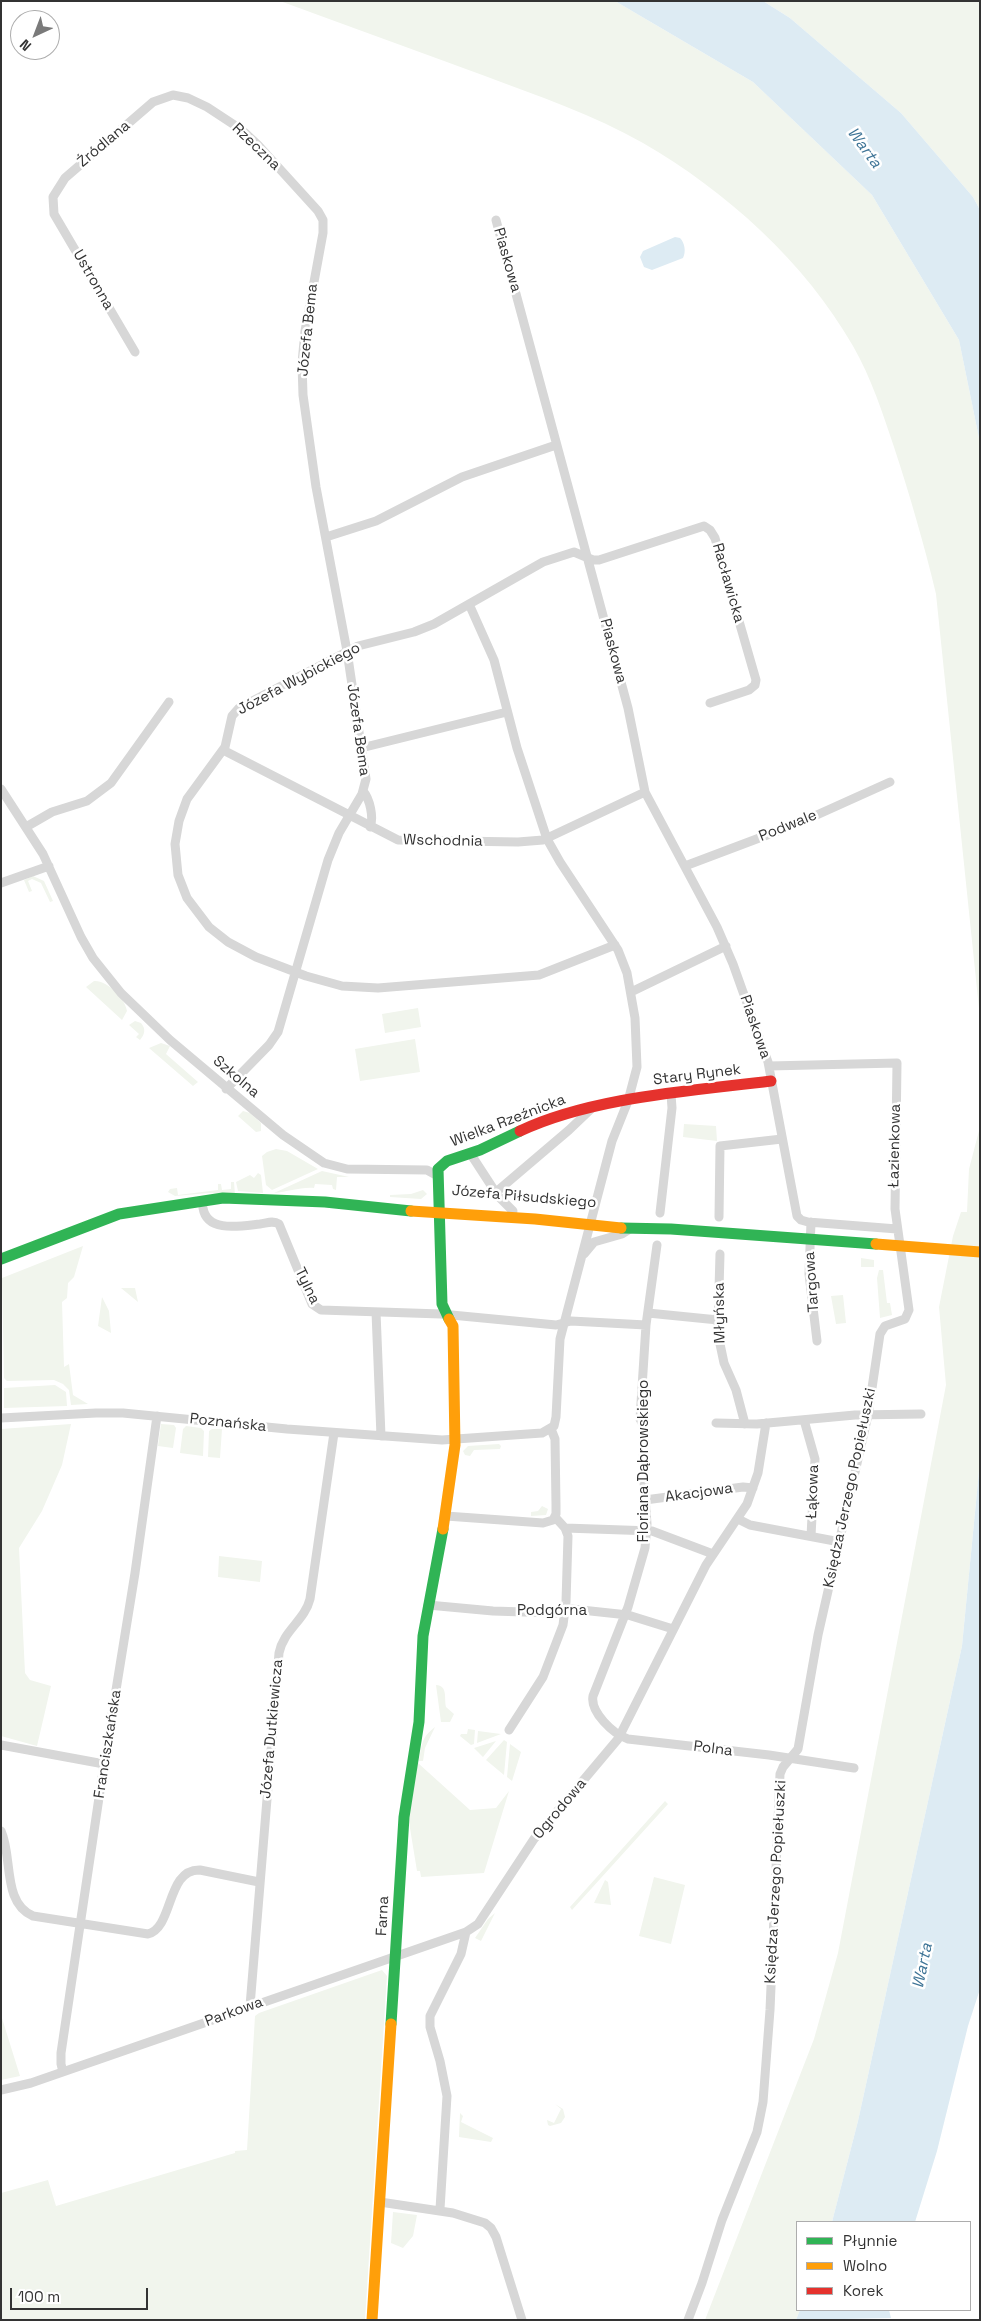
<!DOCTYPE html>
<html>
<head>
<meta charset="utf-8">
<style>
	body { margin:0 }
	#map { position:relative; width:981px; height:2321px; overflow:hidden; background:#fff; font-family:"Space Grotesk",sans-serif }
	canvas { display:block }
	.frame { position:absolute; inset:0; border:2px solid #333; pointer-events:none }
	.legend { position:absolute; left:796px; top:2221px; width:175px; height:90px; box-sizing:border-box; background:#fff; border:1px solid #adadad; margin:0; padding:6px 9px; list-style:none; font-size:15px; color:#333 }
	.legend li { display:flex; align-items:center; gap:10px; height:25px }
	.legend b { width:25px; border:1px solid #adadad }
	.north { position:absolute; left:10px; top:10px; width:50px; height:50px; box-sizing:border-box; background:#fff; border:1px solid #adadad; border-radius:50%; rotate:223deg; font-size:14px; font-weight:700; line-height:20px; text-align:center; color:#333 }
	.north::after { content:''; display:block; margin:auto; width:18px; height:22px; background:#7a7a7a; clip-path:polygon(50% 0,100% 100%,50% 72%,0 100%) }
	.scale { position:absolute; left:10px; top:2288px; width:138px; height:22px; box-sizing:border-box; border:2px solid #333; border-top:0; padding-left:6px; font-size:15px; line-height:18px; white-space:nowrap; color:#333; -webkit-text-stroke:4px #fff; paint-order:stroke }
</style>
</head>
<body>
<div id="map">
<canvas width="981" height="2321"></canvas>
<div class="frame"></div>
<ul class="legend">
<li><b style="height:6px;background:#30b455"></b>Płynnie</li>
<li><b style="height:6px;background:#ff9f0a"></b>Wolno</li>
<li><b style="height:6px;background:#e5322d"></b>Korek</li>
</ul>
<div class="north">N</div>
<div class="scale">100 m</div>
</div>
<script>
const c = document.querySelector('canvas').getContext('2d');
c.lineJoin = 'round';
function fill(path, color) { c.fillStyle = color; c.fill(path, 'evenodd'); }
function trace(path, color, width, dash) { c.strokeStyle = color; c.lineWidth = width; c.lineCap = dash ? 'butt' : 'round'; c.setLineDash(dash || []); c.stroke(path); }
function label(font, color, halo, rows, align = 'center') {
  c.font = font + ' "Space Grotesk",sans-serif'; c.lineWidth = 5; c.setLineDash([]); c.textBaseline = 'middle'; c.strokeStyle = halo; c.fillStyle = color; for (const [text, x, y, turn = 0] of rows) {
    c.save(); c.translate(x, y); c.rotate((+turn || 0) * Math.PI / 180); c.textAlign = isNaN(turn) ? turn : align; if (halo) c.strokeText(text, 0, 0); c.fillText(text, 0, 0); c.restore();
  }
}
const green = new Path2D(`
	M280,1H615L753,82L872,195L959,340L980,443V1018L936,594C924,544 910,496 894,447C883,414 871,377 853,346C805,262 726,191 643,143C594,115 538,96 485,76C417,51 348,26 280,1Z
	M763,1L980,2V210L973,197L901,113L790,18Z
	M33,876L44,881L53,901L50,902L41,883L32,879L28,881L32,891L29,892L24,880Z
	M94,981C107,980 125,998 127,1011L122,1020L86,987Z
	M418,1008L421,1027L385,1033L382,1014Z
	M135,1021L141,1023C146,1029 145,1034 140,1040L136,1037L139,1034L129,1025Z
	M415,1039L420,1072L360,1081L355,1049Z
	M161,1043L170,1046L166,1054L198,1082L193,1086L149,1048Z
	M243,1111L250,1113L261,1123V1131L256,1132L238,1116Z
	M684,1124L716,1126L717,1141L683,1137Z
	M980,1127V1461L962,1646L858,2121L832,2222H797V2310H800L796,2320H705L814,2039L838,1953L946,1385L939,1307L953,1236L961,1212H967L969,1169Z
	M276,1149L287,1151L318,1169L272,1190L266,1185L262,1156L267,1152Z
	M322,1171L349,1177H337L336,1190L333,1189L332,1185L315,1184L314,1188C300,1187 288,1192 274,1193Z
	M258,1173L261,1175L263,1193L238,1191L236,1182L250,1175L254,1178Z
	M231,1182H234L235,1195L209,1193L175,1196L168,1192L170,1189L177,1188L178,1195L218,1190V1184H221L222,1190L231,1189Z
	M423,1190L427,1194L421,1199L390,1197V1195L411,1194Z
	M83,1246L74,1277L68,1283L67,1298L62,1302L64,1367L69,1364L73,1395L88,1404L71,1405L69,1390L63,1384L54,1380L7,1381L4,1378L2,1278Z
	M861,1258L874,1260V1267H861Z
	M879,1270H883L887,1303H890L892,1315L880,1318L877,1278Z
	M121,1288H135L138,1302Z
	M843,1295L846,1323L836,1324L831,1296Z
	M102,1297L109,1311L111,1333L98,1326Z
	M55,1385L66,1392L67,1406L4,1408V1388Z
	M71,1424L62,1465L42,1511L19,1548L25,1673L30,1680L51,1686L37,1746L1,1736V1429Z
	M161,1424L174,1425L176,1428L173,1448L158,1446Z
	M186,1426L201,1428L204,1431L203,1456L180,1453L183,1429Z
	M212,1429H222L220,1458L208,1457L209,1431Z
	M499,1444L501,1446L500,1449L474,1450L470,1456L465,1455L463,1451L468,1446Z
	M542,1506L548,1509L546,1515L531,1516V1512L538,1511Z
	M219,1556L262,1561L260,1582L218,1577Z
	M436,1685C448,1686 444,1697 446,1707L454,1714L450,1722H441Z
	M435,1727L425,1748L423,1761H419C422,1744 421,1738 435,1727Z
	M468,1729L475,1730L474,1744L471,1745L460,1736L461,1734H467Z
	M478,1731L501,1734L477,1743Z
	M504,1740L507,1742L504,1775L486,1760Z
	M496,1741L483,1757L474,1748Z
	M510,1744L521,1752L512,1781L507,1777Z
	M418,1763L470,1810L496,1808L509,1791L484,1873L421,1877L420,1871H417L408,1816Z
	M665,1801L668,1804L572,1910L570,1907Z
	M654,1877L685,1885L671,1944L639,1936Z
	M605,1880L608,1882L611,1905L594,1903Z
	M495,1913L481,1941L475,1938L488,1919Z
	M382,1970L387,1976L365,2320H1V2193L48,2180L56,2206L235,2153V2151L247,2150L255,2016L259,2013Z
	M1,2015L20,2076L1,2080Z
	M555,2104L563,2109L565,2117L561,2123L550,2126L548,2125L547,2120L554,2123L561,2109Z
	M460,2113L463,2116L461,2122L493,2138L491,2142L459,2137Z
	M393,2212L417,2215L413,2236L403,2248L391,2243Z`);
const water = new Path2D(`
	M615,1H763L790,18L901,113L973,197L980,210V443L959,340L872,195L753,82Z
	M675,237L680,238C685,243 686,252 683,258L652,270L644,267L640,257L643,251Z
	M980,1461V1989L968,2026L937,2151L915,2222H832L858,2121L962,1646Z
	M800,2310H889L891,2318L796,2320Z`);
const street = new Path2D(`
	M496,220L628,708L645,792L717,927L733,964L768,1062L797,1216L801,1220L808,1222L897,1229
	M135,352L54,214L53,197L65,178L153,102L173,95L188,98L207,107L242,130L258,145L318,211L323,220V233L305,331L302,363L303,395L316,487L347,651L366,779L362,794L339,833L328,860L278,1032L269,1045L226,1089
	M326,537L376,521L462,477L556,445
	M361,748L507,712
	M223,750L398,840L518,842L543,840L645,792
	M1,789L43,854L81,937L93,958L121,993L170,1040L283,1135L324,1163L347,1169L427,1170L436,1175
	M363,791C370,799 374,818 370,827
	M26,827L52,812L87,801L111,783L169,702
	M685,866L799,823L890,782
	M1,883L49,866
	M615,945L539,975L378,988L342,986L306,976L256,957L228,942L209,927L187,898L178,875L175,844L179,821L187,799L225,747L232,716L239,708L358,646L414,632L434,624L543,562L574,552L593,560H599L704,526L710,530L715,538L756,680L755,685L749,690L710,703
	M631,992L726,946
	M470,1153L498,1196L513,1211
	M495,1193L569,1130L591,1109
	M203,1208C207,1233 241,1226 260,1224C267,1223 273,1220 279,1224L312,1304L321,1310L441,1314L556,1325L571,1321L646,1325
	M660,1213L672,1108L671,1094
	M719,1217L720,1146L782,1139
	M811,1222L809,1274L817,1341
	M657,1245L646,1325L640,1419L644,1426L643,1467L647,1524L645,1548L628,1607L593,1696C590,1712 613,1734 628,1739L769,1755L854,1768
	M584,1254L594,1242L622,1234L630,1229
	M720,1254L718,1325L720,1344L724,1363L736,1390L745,1424
	M376,1312L381,1436
	M648,1313L718,1320
	M1,1418L96,1413H123L287,1429L442,1440L542,1433L554,1426L556,1417L560,1339L612,1141L628,1101L637,1067L635,1018L627,973L618,950L560,862L547,839L517,748L494,660L469,604
	M804,1420L815,1459L811,1536
	M716,1423L757,1424L855,1415L921,1414
	M645,1500L743,1487L753,1488
	M446,1516L543,1523L553,1520L556,1514V1505L555,1439L551,1429
	M738,1519L750,1525L840,1542
	M565,1528L652,1531L713,1554
	M428,1605L493,1611L555,1613L572,1609L628,1615L673,1629
	M509,1730L543,1677L563,1625L566,1602L568,1536L565,1528L555,1517
	M1,1745L104,1764
	M1,1831C13,1857 2,1903 33,1916L148,1934C174,1927 166,1869 200,1870L259,1882
	M250,2006L279,1653C283,1631 305,1620 310,1599L334,1433
	M63,2072L61,2064V2053L104,1764L135,1573L157,1416
	M1,2090L31,2083L466,1932
	M380,2202L453,2213L485,2223L491,2228L496,2237L522,2320
	M440,2209L447,2096L440,2061L430,2027V2016L461,1954L466,1932L478,1924L534,1839L618,1739L706,1565L747,1504L758,1473L766,1423
	M688,2320L702,2283L722,2220L757,2132L763,2102L770,2010L780,1774L783,1767L798,1749L818,1635L868,1415L880,1334L885,1326L905,1319L909,1310L895,1209L897,1063L769,1066`);
const fast = new Path2D(`
	M621,1228L671,1229L876,1244
	M1,1259L119,1214L223,1198L325,1202L411,1211
	M449,1319L442,1304L438,1169L447,1161L480,1150L520,1131
	M391,2024L404,1817L419,1722L423,1636L443,1529`);
const slow = new Path2D(`
	M411,1211L535,1219L621,1228
	M876,1244L980,1252
	M443,1529L455,1445L453,1326L449,1319
	M372,2320L391,2024`);
const jam = new Path2D(`
	M520,1131C592,1097 691,1091 771,1081`);
const streetNames = [
	["Źródlana",104,144,-40],
	["Rzeczna",256,147,44],
	["Piaskowa",507,260,74],
	["Ustronna",93,280,60],
	["Józefa Bema",308,330,-84],
	["Racławicka",728,583,74],
	["Piaskowa",613,651,75],
	["Józefa Wybickiego",299,679,-28],
	["Józefa Bema",358,730,82],
	["Podwale",788,826,-22],
	["Wschodnia",443,841,1],
	["Piaskowa",755,1027,71],
	["Stary Rynek",697,1075,-7],
	["Szkolna",236,1077,40],
	["Wielka Rzeźnicka",508,1121,-21],
	["Łazienkowa",895,1146,-89],
	["Józefa Piłsudskiego",524,1197,5],
	["Targowa",812,1282,-94],
	["Tylna",307,1286,64],
	["Młyńska",720,1313,-91],
	["Poznańska",228,1423,6],
	["Floriana Dąbrowskiego",644,1461,-90],
	["Księdza Jerzego Popiełuszki",850,1488,-78],
	["Łąkowa",813,1492,-88],
	["Akacjowa",699,1493,-8],
	["Podgórna",552,1611],
	["Józefa Dutkiewicza",272,1729,-85],
	["Franciszkańska",108,1744,-81],
	["Polna",713,1749,7],
	["Ogrodowa",560,1809,-50],
	["Księdza Jerzego Popiełuszki",776,1882,-87],
	["Farna",383,1916,-87],
	["Parkowa",234,2012,-20]
];
const waterNames = [
	["Warta",864,148,54],
	["Warta",923,1966,-78]
];
fill(green, '#f1f5ed');
fill(water, '#ddebf3');
trace(street, '#d7d7d7', 9);
trace(fast, '#30b455', 11);
trace(slow, '#ff9f0a', 11);
trace(jam, '#e5322d', 11);
label('15px', '#333', '#fff', streetNames);
label('italic 16px', '#3f7597', '#fff', waterNames);
</script>
</body>
</html>
